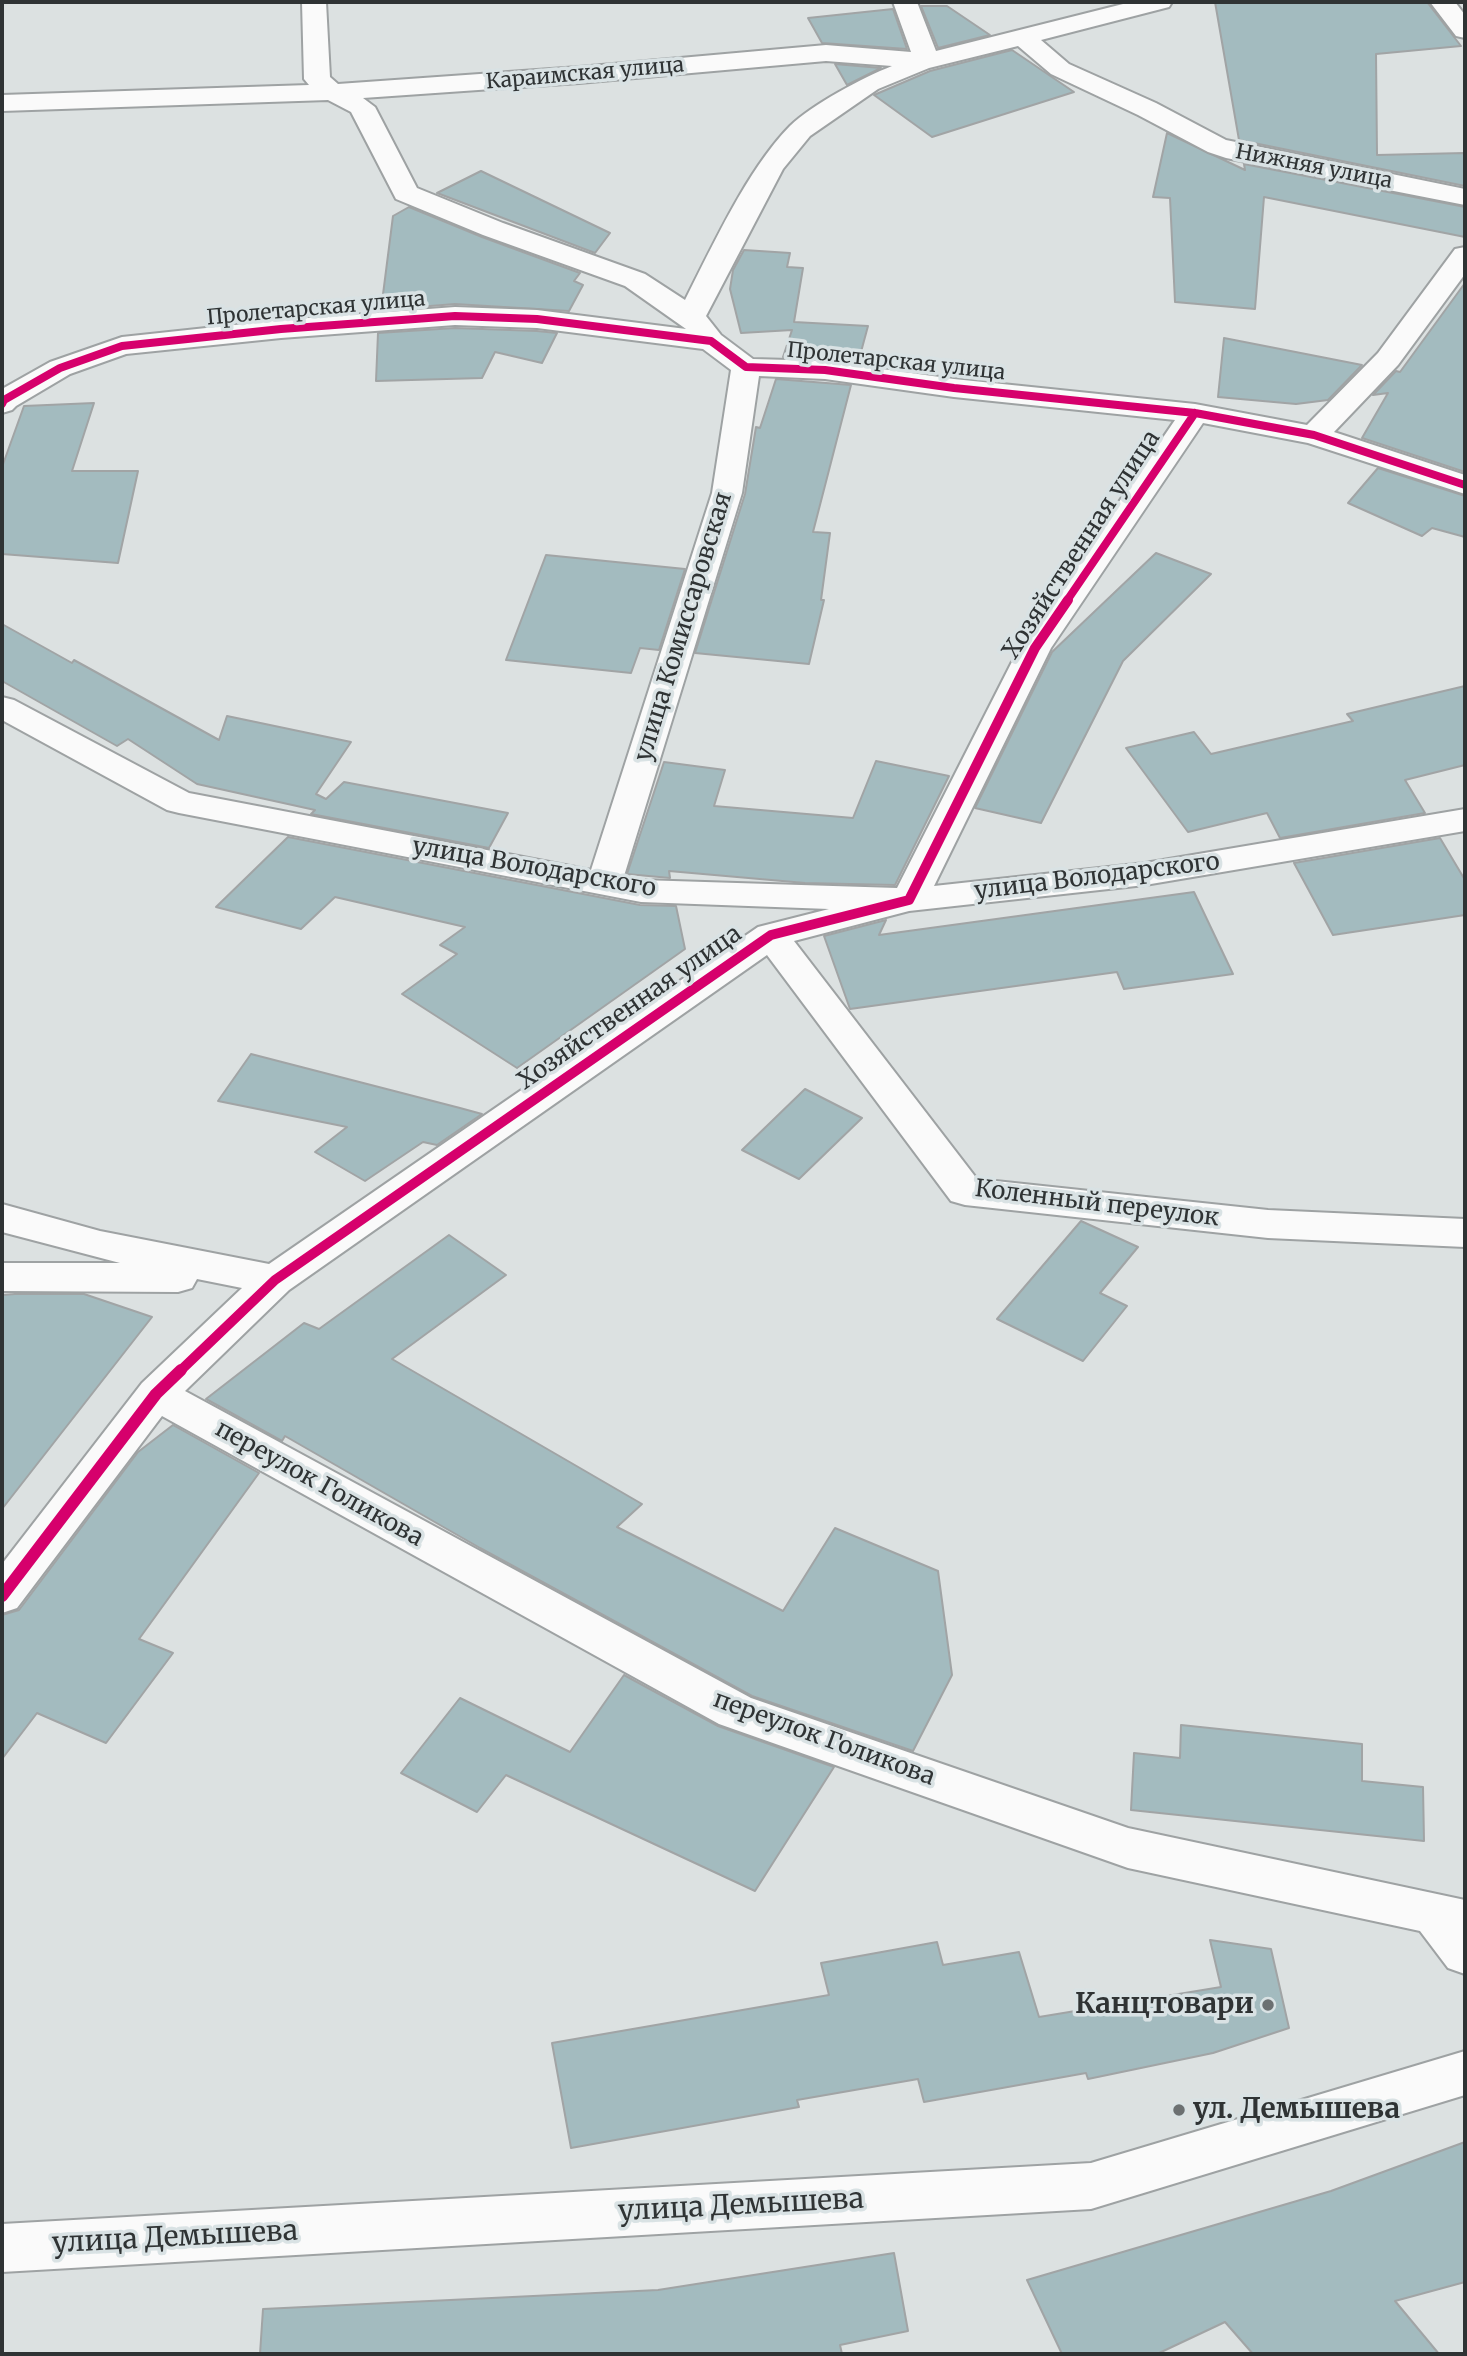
<!DOCTYPE html>
<html>
<head>
<meta charset="utf-8">
<style>
	body { margin:0 }
	#map { position:relative; width:1467px; height:2356px; overflow:hidden; background:#dce1e1; font-family:Merriweather,serif }
	canvas { display:block }
	.frame { position:absolute; inset:0; border:4px solid #2f3334; pointer-events:none }
</style>
</head>
<body>
<div id="map">
<canvas width="1467" height="2356"></canvas>
<div class="frame"></div>
</div>
<script>
const c = document.querySelector('canvas').getContext('2d');
c.lineJoin = 'round';
function fill(path, color) { c.fillStyle = color; c.fill(path, 'evenodd'); }
function trace(path, color, width, dash) { c.strokeStyle = color; c.lineWidth = width; c.lineCap = dash ? 'butt' : 'round'; c.setLineDash(dash || []); c.stroke(path); }
function label(font, color, halo, rows, align = 'center') {
  c.font = font + ' Merriweather,serif'; c.lineWidth = 7; c.setLineDash([]); c.textBaseline = 'middle'; c.strokeStyle = halo; c.fillStyle = color; for (const [text, x, y, turn = 0] of rows) {
    c.save(); c.translate(x, y); c.rotate((+turn || 0) * Math.PI / 180); c.textAlign = isNaN(turn) ? turn : align; if (halo) c.strokeText(text, 0, 0); c.fillText(text, 0, 0); c.restore();
  }
}
const building = new Path2D(`
	M1215,2H1427L1461,46L1376,54L1377,155L1465,153V186L1239,140Z
	M921,6H947L990,35L938,48Z
	M893,9L907,49L822,43L808,18Z
	M1012,50L1074,92L932,137L874,95L930,71Z
	M835,64L881,68L847,85Z
	M1167,133L1245,170L1244,164L1465,207V237L1264,197L1255,309L1175,302L1170,198L1153,197Z
	M481,171L610,233L595,253L437,193Z
	M409,207L482,237L580,273L574,281L583,285L569,311L455,304L381,310L393,216Z
	M744,250L790,253L787,267L803,268L794,322L868,326L858,363L783,357L792,330L741,333L730,289L733,270Z
	M1465,283V472L1362,438L1388,393L1373,395L1396,371L1400,372Z
	M455,328L537,331L557,333L542,363L495,352L482,378L376,381L378,333Z
	M1224,338L1362,365L1328,400L1296,404L1218,397Z
	M776,379L851,385L813,532L830,533L821,600H824L809,664L695,653L745,494L756,427L760,428Z
	M94,403L72,471H138L118,563L2,554V467L24,406Z
	M1378,468L1465,496V537L1432,528L1422,536L1348,503Z
	M1156,553L1211,574L1123,661L1041,823L975,808L1052,652Z
	M546,555L685,569L659,650L640,648L631,673L506,660Z
	M2,624L72,663L74,660L219,740L227,716L351,742L316,794L326,799L344,782L508,813L489,848L311,814L315,810L197,784L128,739L117,746L2,681Z
	M1465,686V765L1405,780L1425,813L1280,838L1267,813L1188,832L1126,748L1194,732L1211,754L1353,721L1347,714Z
	M876,761L949,776L895,885L805,883L669,871L670,878L627,874L664,762L725,770L714,806L853,818Z
	M288,837L640,905L676,906L685,949L517,1068L402,994L457,954L440,945L465,927L335,897L301,929L216,907Z
	M1440,838L1465,880V915L1333,935L1294,863Z
	M1194,892L1233,974L1124,989L1117,972L850,1009L824,936L886,920L879,935Z
	M251,1054L460,1108L482,1114L437,1145L423,1142L365,1181L315,1152L347,1127L218,1101Z
	M805,1089L862,1118L799,1179L742,1150Z
	M1081,1221L1138,1247L1100,1293L1127,1306L1083,1361L997,1319Z
	M449,1235L506,1275L392,1359L642,1504L617,1527L783,1611L835,1528L938,1571L952,1675L913,1751L752,1696L480,1548L285,1436L282,1441L206,1399L304,1323L319,1329Z
	M15,1294H84L152,1317L2,1509V1295Z
	M173,1425L259,1473L139,1639L173,1653L106,1743L37,1713L2,1759V1615L19,1610L138,1452Z
	M624,1675L718,1726L834,1767L755,1891L506,1775L477,1812L401,1773L460,1698L570,1752Z
	M1181,1725L1362,1744V1781L1423,1787L1424,1841L1131,1810L1134,1753L1180,1758Z
	M1210,1940L1271,1949L1289,2028L1213,2053L1088,2079L1086,2073L924,2102L918,2079L797,2100L799,2107L571,2148L552,2043L829,1995L821,1963L937,1942L943,1965L1019,1952L1039,2017L1221,1987Z
	M1465,2142V2282L1395,2301L1439,2354H1253L1225,2322L1157,2354H1062L1027,2280L1331,2191Z
	M894,2253L908,2331L840,2345L842,2354H260L263,2309L658,2290Z`);
const minor = new Path2D(`
	M302,2H326L330,77L338,84L579,67L826,45L911,52L893,2H917L936,51L1131,2H1172L1169,7L1041,40L1069,64L1156,103L1226,140L1465,189V205L1226,158L1208,152L1138,115L1051,74L1018,46L929,68L878,89L810,136L783,169L706,316L721,335L753,359L825,361L954,379L1195,404L1307,425L1378,353L1455,249L1465,247V274L1398,365L1334,432L1465,475V494L1308,443L1203,423L1051,648L934,886L1145,863L1465,809V831L1145,885L909,911L794,941L977,1179L1268,1210L1465,1219V1247L1268,1238L965,1205L951,1201L767,955L289,1290L185,1391L751,1698L1128,1828L1465,1900V1974L1448,1968L1420,1931L1128,1868L719,1724L162,1416L17,1608L2,1613V1564L142,1383L242,1288L197,1279L192,1288L178,1292L2,1291V1263H120L2,1232V1204L100,1231L269,1264L758,927L829,909L641,902L179,813L167,810L2,720V697L14,700L189,793L591,870L712,493L731,370L703,349L537,328L455,325L281,338L126,354L70,374L16,406L12,410L2,413V389L50,362L122,337L281,320L455,307L537,310L686,329L625,286L483,235L396,199L351,112L328,100L2,111V95L309,85L304,79ZM826,61L892,66C862,78 813,104 790,126C747,170 713,245 685,300L645,274L503,223L417,188L375,107L363,98L579,83ZM759,376L825,379L954,397L1175,420L1019,648L897,888L641,880L624,876L742,493Z
	M1430,2H1455L1465,15V38L1456,36Z
	M1465,2051V2095L1091,2209L2,2272V2224L1091,2163Z`);
const cyclewayFar2 = new Path2D(`
	M2,404L4,400L60,368L122,346L281,329L455,316L537,319L711,341L746,367L825,370L954,388L1195,413L1314,435L1465,485
	M1066,602L1195,413`);
const cyclewayFar1 = new Path2D(`
	M179,1372L275,1280L771,935L909,900L1035,648L1068,600`);
const cycleway = new Path2D(`
	M2,1596L156,1394L181,1370`);
const markers = [
	[1268,2005,7,"#6c7071"],
	[1179,2110,7,"#6c7071"]
];
const farStreetnames = [
	["Караимская улица",585,74,-5],
	["Нижняя улица",1314,167,11],
	["Пролетарская улица",316,309,-5],
	["Пролетарская улица",896,362,6]
];
const streetNames = [
	["Хозяйственная улица",1082,545,-57],
	["улица Комиссаровская",684,627,-73],
	["улица Володарского",534,868,10],
	["улица Володарского",1097,877,-7],
	["Хозяйственная улица",630,1008,-35],
	["Коленный переулок",1097,1204,7],
	["переулок Голикова",319,1484,29],
	["переулок Голикова",824,1739,20]
];
const nearPoinames = [
	["Канцтовари",1254,2005],
	["ул. Демышева",1193,2110,"left"]
];
const nearStreetnames = [
	["улица Демышева",741,2206,-3],
	["улица Демышева",175,2238,-3]
];
fill(building, '#a3bbbf');
trace(building, '#a1a4a5', 2);
trace(minor, '#9ea2a3', 4);
fill(minor, '#fafafa');
trace(cyclewayFar2, '#d6006c', 8);
trace(cyclewayFar1, '#d6006c', 10);
trace(cycleway, '#d6006c', 12);
for (const [x, y, r, color] of markers) { const dot = new Path2D(); dot.arc(x, y, r, 0, 2 * Math.PI); c.fillStyle = color; c.fill(dot); trace(dot, '#d9e2e4', 2.5); }
label('21px', '#2f3334', '#d9e2e4', farStreetnames);
label('24px', '#2f3334', '#d9e2e4', streetNames);
label('bold 28px', '#2f3334', '#d9e2e4', nearPoinames, 'right');
label('28px', '#2f3334', '#d9e2e4', nearStreetnames);
</script>
</body>
</html>
